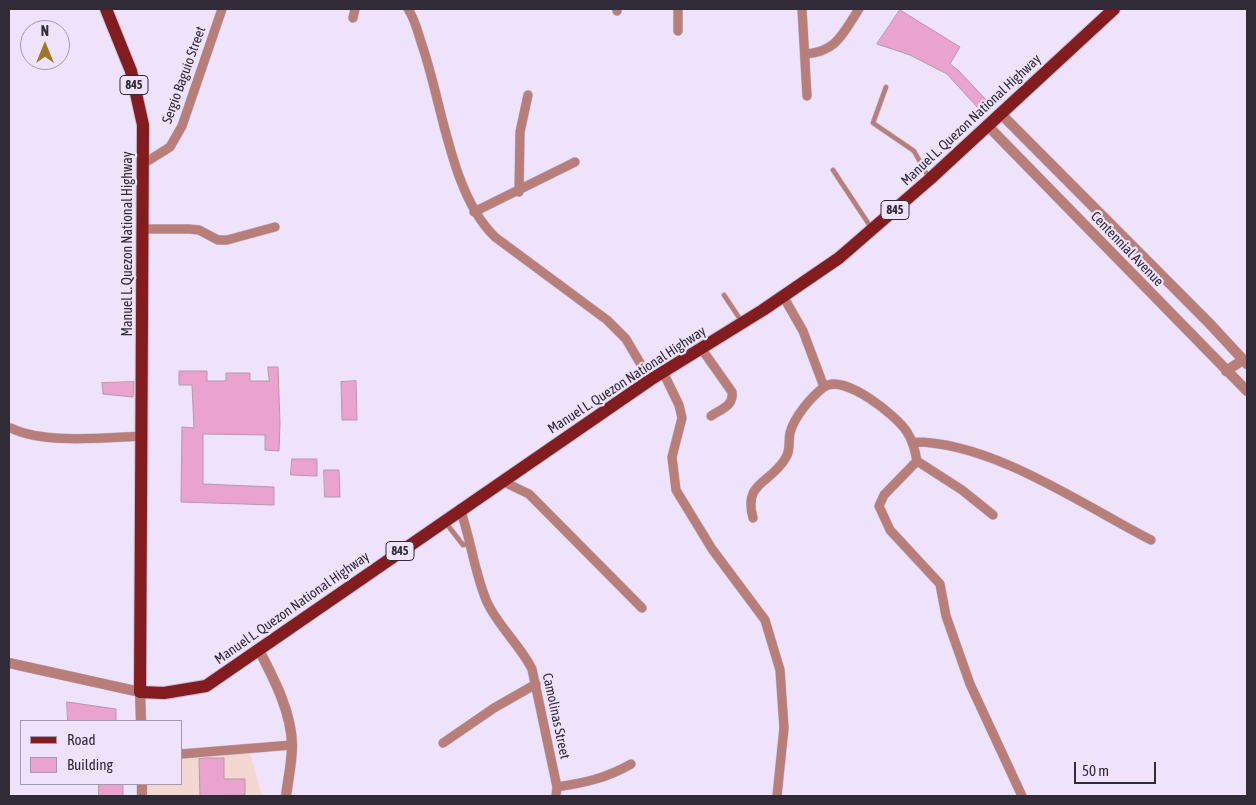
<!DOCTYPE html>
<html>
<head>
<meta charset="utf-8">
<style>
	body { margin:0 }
	#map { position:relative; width:1256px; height:805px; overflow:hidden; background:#eee3fb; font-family:"Asap Condensed",sans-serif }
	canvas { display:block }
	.frame { position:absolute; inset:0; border:10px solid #302b36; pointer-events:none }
	.legend { position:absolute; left:20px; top:720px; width:162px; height:65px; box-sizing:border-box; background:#eee3fb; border:1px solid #a299ac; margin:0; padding:6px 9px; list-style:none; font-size:15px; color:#302b36 }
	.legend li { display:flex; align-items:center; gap:10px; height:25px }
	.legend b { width:25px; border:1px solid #a299ac }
	.north { position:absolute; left:20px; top:20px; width:50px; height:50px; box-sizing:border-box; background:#eee3fb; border:1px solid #a299ac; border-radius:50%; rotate:0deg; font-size:14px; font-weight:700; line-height:20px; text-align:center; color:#302b36 }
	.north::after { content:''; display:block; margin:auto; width:18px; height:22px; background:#9e7925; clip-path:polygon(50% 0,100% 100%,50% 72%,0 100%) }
	.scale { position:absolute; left:1074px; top:762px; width:82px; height:22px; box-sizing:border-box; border:2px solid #302b36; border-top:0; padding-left:6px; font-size:15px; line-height:18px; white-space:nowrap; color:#302b36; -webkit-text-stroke:4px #eee3fb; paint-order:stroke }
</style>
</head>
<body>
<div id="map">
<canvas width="1256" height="805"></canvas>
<div class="frame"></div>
<ul class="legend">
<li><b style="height:6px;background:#821c1f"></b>Road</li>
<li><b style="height:14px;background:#eaa2ce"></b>Building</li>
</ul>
<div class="north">N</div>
<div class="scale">50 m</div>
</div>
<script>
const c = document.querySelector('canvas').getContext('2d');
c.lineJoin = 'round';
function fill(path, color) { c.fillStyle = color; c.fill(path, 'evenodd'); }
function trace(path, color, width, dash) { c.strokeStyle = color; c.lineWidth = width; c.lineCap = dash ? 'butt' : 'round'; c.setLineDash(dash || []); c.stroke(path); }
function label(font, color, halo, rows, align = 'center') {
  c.font = font + ' "Asap Condensed",sans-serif'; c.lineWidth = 4.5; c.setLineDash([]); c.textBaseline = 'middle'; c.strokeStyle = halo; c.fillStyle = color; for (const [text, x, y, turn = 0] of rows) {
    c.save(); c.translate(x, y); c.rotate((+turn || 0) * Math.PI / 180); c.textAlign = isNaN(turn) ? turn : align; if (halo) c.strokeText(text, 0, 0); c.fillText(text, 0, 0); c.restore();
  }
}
const commercial = new Path2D(`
	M250,753L262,796H148V784H181V757Z`);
const building = new Path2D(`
	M900,10L960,47L950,64L959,71L988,102L978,108L947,74L910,55L877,44Z
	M268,367H278L280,423L279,451L265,450V435L203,434V484L274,487V505L181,502L182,427L194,428L192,385H179V371H207V381H226V373H250V381H269Z
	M356,381L357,420H342L341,382Z
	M134,382L133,397L103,394L102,383Z
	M292,459H317V476L291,475Z
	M324,470H339L340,497H325Z
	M67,702L116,709V721H68Z
	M206,758H224V779H245V795L200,796L199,759Z
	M99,784H123V796H99Z`);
const service = new Path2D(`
	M886,87L873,123L914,151L929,178
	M833,170L872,229
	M724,295L742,322
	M446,523L463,545L469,544`);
const minor = new Path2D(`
	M408,9C415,19 418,33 422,45C442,102 451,195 495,237L607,320L626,339L650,380
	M617,9V11
	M678,9V31
	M802,9L807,96
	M353,18L355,9
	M805,54C837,52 843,33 859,9
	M143,164L170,147L182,126L222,9
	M519,192L520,132L528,95
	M474,212L575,162
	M144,229H189L199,230L218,240H227L275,227
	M783,296L803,331L824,387
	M701,348L732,392C734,406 721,409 711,416
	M663,372L679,405L682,418L672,457L676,490L712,549L765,620L780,670L784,728L777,796
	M11,428C42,444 105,438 142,436
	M913,442C991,441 1083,505 1151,540
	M917,461L962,490L993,515
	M502,481L529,494L642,608
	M460,509C471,539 474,572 487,602C498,626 520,645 532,669L557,787L556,796
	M753,518C743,482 770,484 785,459C791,451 788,443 790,433C794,417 811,397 824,387C844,373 897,416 907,432C913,441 915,450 917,461L884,495L879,506L890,530L940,584L946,616L970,684L1022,796
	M443,743L494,708L536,684
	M181,754L292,745
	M557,787C584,783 607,778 631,764`);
const tertiary = new Path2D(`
	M1001,114L1210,324L1247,364
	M988,126L1247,391
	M1226,371L1243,360
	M259,650C274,679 292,713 292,746C292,762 288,780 286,796
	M9,663L140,692L141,721
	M142,796V784`);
const primary = new Path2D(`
	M106,9L131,71L143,125L140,692L164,693L206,686L650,380L763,310L839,258L930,179L1114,9`);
const shields = [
	[134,85,28],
	[895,210,28],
	[400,551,28]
];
const shieldNames = [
	["845",134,85],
	["845",895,210],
	["845",400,551]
];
const streetNames = [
	["Sergio Baguio Street",184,75,-70],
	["Manuel L. Quezon National Highway",971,120,-43],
	["Manuel L. Quezon National Highway",128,244,-90],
	["Centennial Avenue",1127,249,46],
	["Manuel L. Quezon National Highway",627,380,-33],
	["Manuel L. Quezon National Highway",292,608,-35],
	["Camolinas Street",556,716,78]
];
fill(commercial, '#f2d8d1');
fill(building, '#eaa2ce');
trace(building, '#b698aa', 1);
trace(service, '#c8bed4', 5.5);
trace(minor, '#c8bed4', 10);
trace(tertiary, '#c8bed4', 11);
trace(primary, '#c8bed4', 14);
trace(service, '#b87e79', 4.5);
trace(minor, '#b87e79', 9);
trace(tertiary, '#b87e79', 10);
trace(primary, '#821c1f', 12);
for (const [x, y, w] of shields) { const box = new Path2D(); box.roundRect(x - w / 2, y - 9.5, w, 19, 4); c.fillStyle = '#eee3fb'; c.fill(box); trace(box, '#302b36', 1); }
label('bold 12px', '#302b36', null, shieldNames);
label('14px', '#302b36', '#eee3fb', streetNames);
</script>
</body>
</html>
